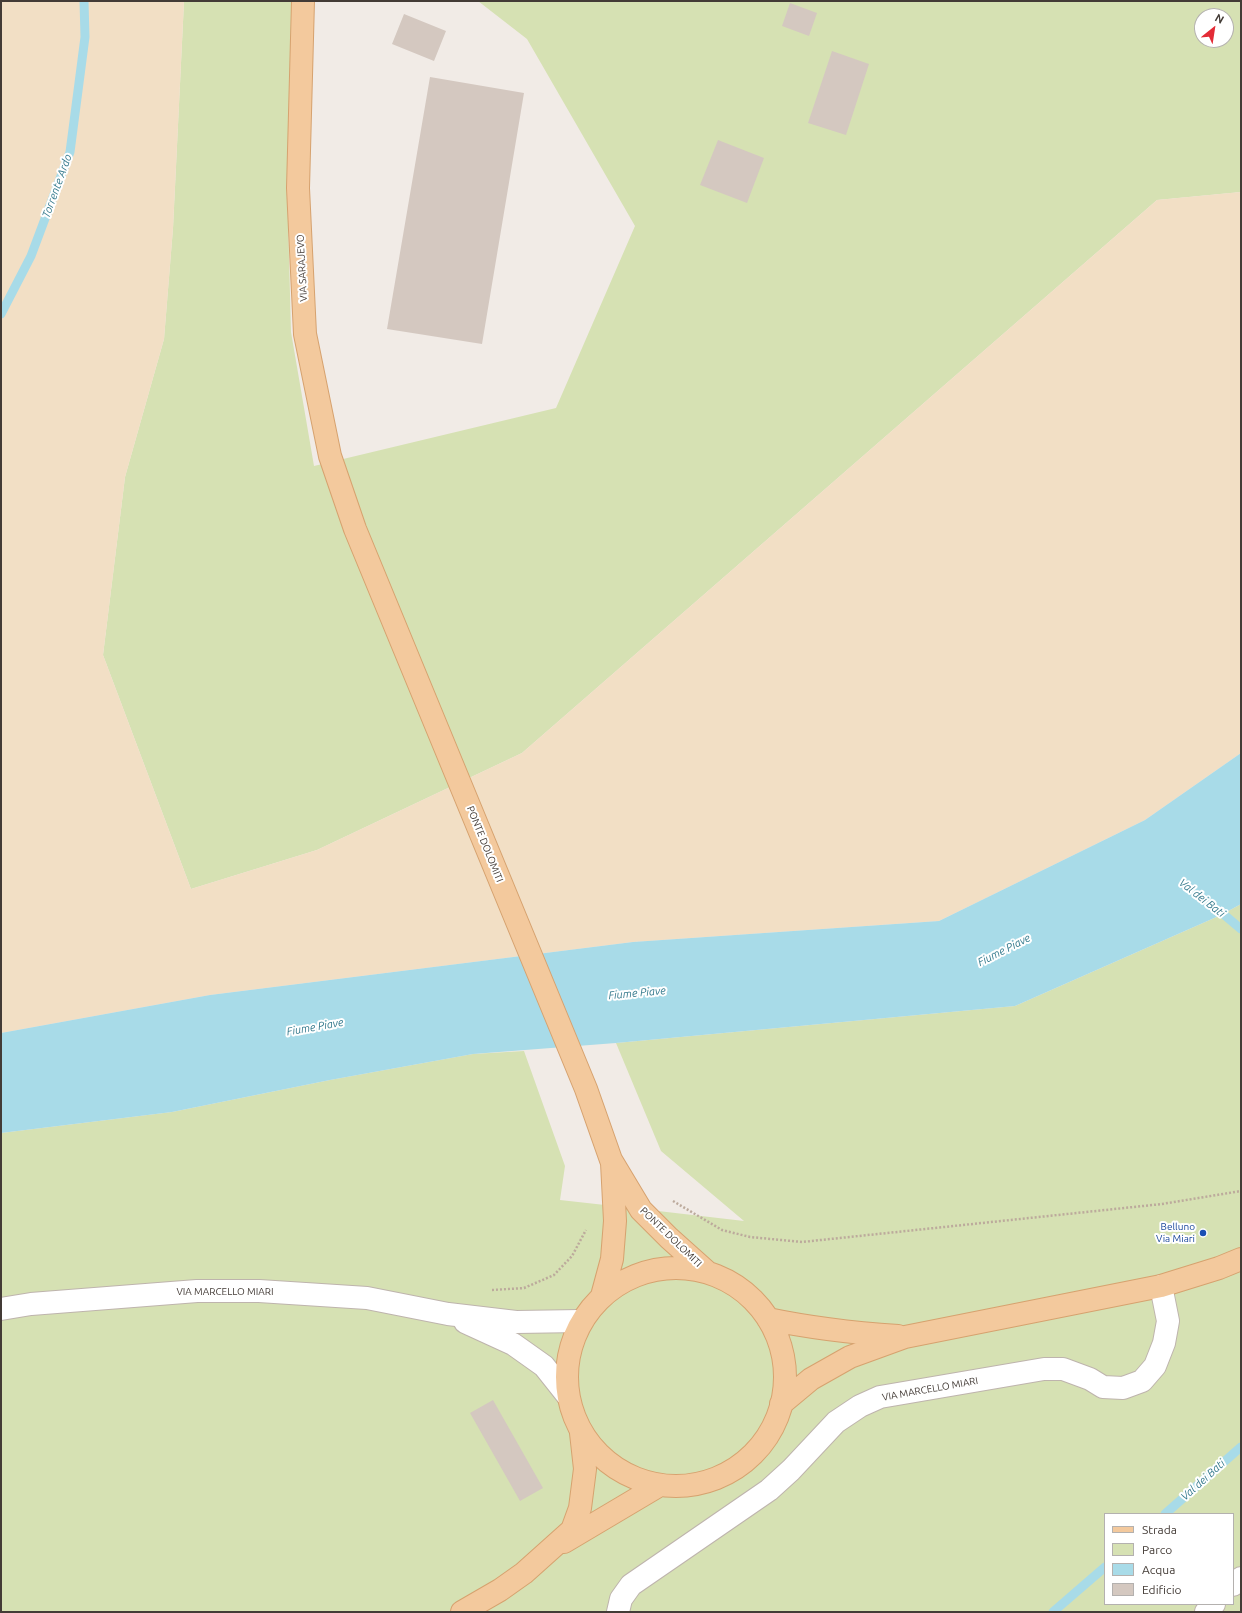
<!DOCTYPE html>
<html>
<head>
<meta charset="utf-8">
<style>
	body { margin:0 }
	#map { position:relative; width:1242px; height:1613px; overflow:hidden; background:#f1ebe6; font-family:Ubuntu,sans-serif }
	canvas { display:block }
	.frame { position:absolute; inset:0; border:2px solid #433b36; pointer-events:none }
	.legend { position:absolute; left:1104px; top:1513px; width:130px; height:92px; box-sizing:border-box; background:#fff; border:1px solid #b4b1af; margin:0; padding:5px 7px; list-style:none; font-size:12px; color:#433b36 }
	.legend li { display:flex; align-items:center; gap:8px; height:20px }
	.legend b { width:20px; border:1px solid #b4b1af }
	.north { position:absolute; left:1194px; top:8px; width:40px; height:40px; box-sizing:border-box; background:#fff; border:1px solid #b4b1af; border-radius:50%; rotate:30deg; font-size:11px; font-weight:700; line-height:16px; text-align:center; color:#433b36 }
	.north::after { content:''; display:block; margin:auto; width:14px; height:18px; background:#e32b36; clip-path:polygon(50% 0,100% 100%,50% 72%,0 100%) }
</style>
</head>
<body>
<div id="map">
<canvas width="1242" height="1613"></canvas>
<div class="frame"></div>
<ul class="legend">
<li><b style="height:5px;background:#f3c99d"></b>Strada</li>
<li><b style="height:11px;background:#d6e1b3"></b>Parco</li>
<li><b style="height:11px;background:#a8dbe8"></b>Acqua</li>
<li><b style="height:11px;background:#d4c8c0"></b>Edificio</li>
</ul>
<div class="north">N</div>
</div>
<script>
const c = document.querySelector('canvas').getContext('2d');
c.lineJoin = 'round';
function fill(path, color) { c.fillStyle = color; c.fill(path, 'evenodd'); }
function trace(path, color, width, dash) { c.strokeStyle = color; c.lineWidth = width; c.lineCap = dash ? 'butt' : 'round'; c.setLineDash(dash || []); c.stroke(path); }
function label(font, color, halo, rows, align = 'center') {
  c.font = font + ' Ubuntu,sans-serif'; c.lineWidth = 4; c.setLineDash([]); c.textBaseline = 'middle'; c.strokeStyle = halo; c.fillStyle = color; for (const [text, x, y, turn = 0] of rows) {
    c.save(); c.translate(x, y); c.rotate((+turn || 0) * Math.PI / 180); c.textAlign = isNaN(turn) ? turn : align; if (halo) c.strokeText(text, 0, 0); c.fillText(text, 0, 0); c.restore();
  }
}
const green = new Path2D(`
	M184,1H295L288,218L291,332L314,466L556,408L635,226L527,39L478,1H1241V192L1157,200L522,753L317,850L191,889L103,655L125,477L164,339L173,228ZM1202,16H1226V40H1202Z
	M1241,904V1612H1V1133L172,1112L330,1080L473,1054L524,1051L565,1166L560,1200L614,1206L611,1160L641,1209L744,1221L661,1151L616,1043L1015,1006L1221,915ZM1105,1514H1233V1604H1105Z`);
const sand = new Path2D(`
	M1,1H184L173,228L164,339L125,477L103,655L191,889L317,850L522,753L1157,200L1241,192V753L1145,820L939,921L633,942L210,995L1,1033Z`);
const water = new Path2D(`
	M1241,753V904L1221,915L1015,1006L616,1043L473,1054L330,1080L172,1112L1,1133V1033L210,995L633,942L939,921L1145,820Z`);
const stream = new Path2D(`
	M1,314L31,256L70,152L85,37L84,1
	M1215,907L1241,929
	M1165,1514L1241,1447
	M1053,1612L1105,1567`);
const building = new Path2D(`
	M790,3L817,13L809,36L782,26Z
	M404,14L446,31L434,61L392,44Z
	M832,51L869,64L846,135L808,123Z
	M430,77L524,93L482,344L387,329Z
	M718,140L764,158L747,203L700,185Z
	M493,1400L543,1488L520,1501L470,1413Z`);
const path = new Path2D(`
	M673,1201L722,1230L750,1237L802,1242L1162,1204L1241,1191
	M492,1290L524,1288L554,1275L572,1256L586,1230`);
const minor = new Path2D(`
	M1,1309L31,1304L197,1291H259L367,1298L448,1314L516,1322L581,1321
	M465,1322L513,1344L544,1366L567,1395
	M1233,1585L1241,1578
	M618,1612L621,1599L631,1585L769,1490L791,1470L836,1422L860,1406L880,1397L1044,1369H1063L1090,1379L1103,1387L1123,1388L1142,1381L1155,1366L1164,1343L1168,1321L1161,1286
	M1206,1612L1214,1604`);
const major = new Path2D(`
	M303,1L298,188L305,334L330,456L355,529L586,1089L611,1160L641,1210L669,1238L707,1272
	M567 1377a109 109 0 1 1 218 0a109 109 0 1 1-218 0Z
	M602,1296L612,1259L615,1221L612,1163
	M768,1319C811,1328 854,1333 898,1336
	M781,1404L811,1379L850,1357L905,1337L1161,1286L1219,1268L1241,1259
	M564,1542L660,1485
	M462,1612L500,1590L524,1573L572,1530L580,1508L585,1469L581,1433`);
const markers = [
	[1203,1233,4,"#1a4fb4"]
];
const streetNames = [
	["VIA SARAJEVO",302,268,-93],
	["PONTE DOLOMITI",485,844,68],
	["PONTE DOLOMITI",671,1237,44],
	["VIA MARCELLO MIARI",225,1292],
	["VIA MARCELLO MIARI",930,1389,-10]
];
const transitNames = [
	["Belluno",1195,1227],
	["Via Miari",1195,1239]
];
const waterNames = [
	["Torrente Ardo",57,186,-70],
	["Val dei Bati",1202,898,38],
	["Fiume Piave",1004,950,-27],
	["Fiume Piave",637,993,-5],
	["Fiume Piave",315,1027,-10],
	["Val dei Bati",1203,1480,-42]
];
fill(green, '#d6e1b3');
fill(sand, '#f2dfc5');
fill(water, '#a8dbe8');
trace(stream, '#a8dbe8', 9);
fill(building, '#d4c8c0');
trace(minor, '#beb4ad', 24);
trace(major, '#d6a26f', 24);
trace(path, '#bcaa9c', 2.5, [2, 2]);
trace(minor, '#fff', 22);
trace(major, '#f3c99d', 22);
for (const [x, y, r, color] of markers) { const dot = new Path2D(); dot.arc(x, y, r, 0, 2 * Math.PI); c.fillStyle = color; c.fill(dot); trace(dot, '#fff', 1.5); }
label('10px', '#433b36', '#fff', streetNames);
label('10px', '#164399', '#fff', transitNames, 'right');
label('italic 11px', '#357a8d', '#fff', waterNames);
</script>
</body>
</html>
